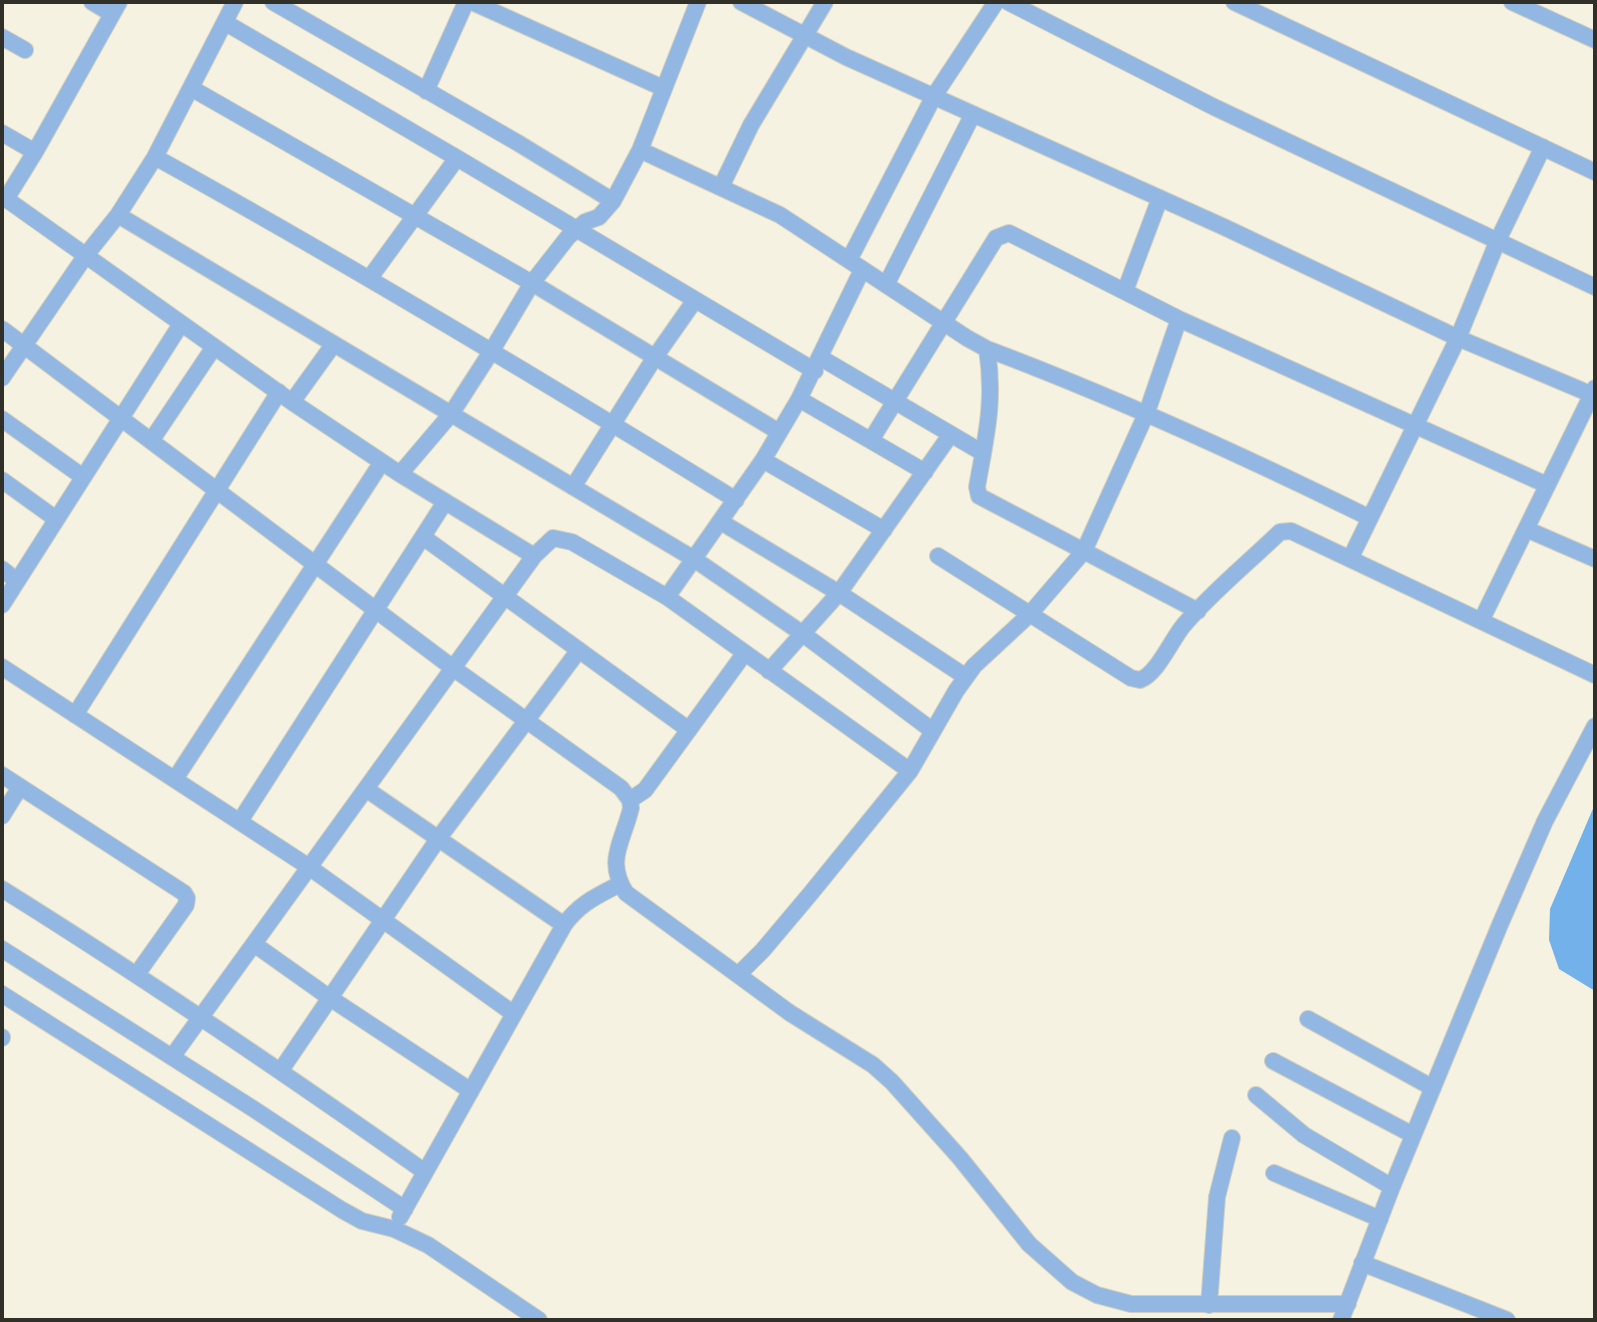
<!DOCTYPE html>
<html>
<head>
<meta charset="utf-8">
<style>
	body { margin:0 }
	#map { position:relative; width:1597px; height:1322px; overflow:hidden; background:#f5f2e1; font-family:"Golos Text",sans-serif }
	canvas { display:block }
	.frame { position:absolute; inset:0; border:4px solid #302f28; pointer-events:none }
</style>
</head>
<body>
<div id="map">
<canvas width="1597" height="1322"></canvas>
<div class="frame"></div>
</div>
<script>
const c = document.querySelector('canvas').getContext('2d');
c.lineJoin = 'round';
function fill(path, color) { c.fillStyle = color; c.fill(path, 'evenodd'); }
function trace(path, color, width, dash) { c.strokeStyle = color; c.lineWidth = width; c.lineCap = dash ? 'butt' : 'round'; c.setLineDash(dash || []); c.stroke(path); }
const water = new Path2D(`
	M1595,804V991L1559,969L1549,940L1550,909Z`);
const minor = new Path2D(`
	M92,2L112,14
	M273,2L518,143L613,201
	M472,2L663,88
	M741,2L846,57L1224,227L1458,338L1595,396
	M1008,2L1214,107L1595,287
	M1234,2L1595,172
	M1512,2L1595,40
	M226,23L457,158L815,371
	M2,37L25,50
	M191,88L532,283L779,432
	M426,91L466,2
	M2,133L35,152
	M640,150L780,215L967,338L987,349C1120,399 1244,456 1370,518
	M155,157C352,266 545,382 736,500
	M721,187L751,125L825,2
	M2,196L292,402L400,474L534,556
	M6,199L35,152L119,2
	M118,215L694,559L803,634L933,731
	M849,260L934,96L996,2
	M369,279L457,158
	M886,285L973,114
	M1125,291L1160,198
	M2,329L453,668L621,788L630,800L631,808C623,842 605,860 626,893L790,1013L873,1065L892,1082L960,1158L1029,1244L1072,1282L1097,1295L1131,1304H1348
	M987,349C995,402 986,436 977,487L979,496L1198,611
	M821,358L983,453
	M2,378L86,255L118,215L155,157L235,2
	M799,399L925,472
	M292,402L333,345
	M2,419L83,477
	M871,440L996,238L1009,233L1179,319L1547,485
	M151,441L214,347
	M763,460L884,530
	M400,474L451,414L491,352L532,283L568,237L585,222L599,217L613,201L640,150L698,2
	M2,480L56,519
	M573,487L655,357L695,300
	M721,522L839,593L966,677
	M1526,529L1595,559
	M423,537L689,730
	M938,556L1131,678L1140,680C1157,674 1171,641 1183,626C1212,592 1248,563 1280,532L1291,531L1595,675
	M1350,559L1458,338L1498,240L1543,147
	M2,569L17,581
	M667,597L763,460L799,399L862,270
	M2,605L181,324
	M1481,621L1595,388
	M2,667L309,867L514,1014
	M769,671L839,593L951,434
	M75,715L279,392
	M2,775L184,893L187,898L186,905L137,974
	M175,779L382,462
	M366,789L564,925
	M630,800L645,790L744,654
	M2,816L20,787
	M240,821L445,502
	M2,889C146,979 286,1074 425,1172
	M254,944L330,998L471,1091
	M2,949L252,1108L405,1209
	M739,974L763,950L811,893L910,771L956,691L974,666L1029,615L1084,551L1147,412L1179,319
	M2,994L342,1210L362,1221L394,1229L428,1245L539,1320
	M1308,1019L1433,1088
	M2,1037V1038
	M172,1057L534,556L553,538L572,542L667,597L910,771
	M1273,1061L1413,1135
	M281,1070L438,839L579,650
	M1256,1095L1304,1135L1392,1187
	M1274,1173L1380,1219
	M400,1217L564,925C580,903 597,896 620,884
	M1362,1263L1507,1320
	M1209,1305L1217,1197L1232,1138
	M1341,1320L1392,1187L1499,927L1545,821L1595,726`);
fill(water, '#73b1ea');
trace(minor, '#d2cfc0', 18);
trace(minor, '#91b7e2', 16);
</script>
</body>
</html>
